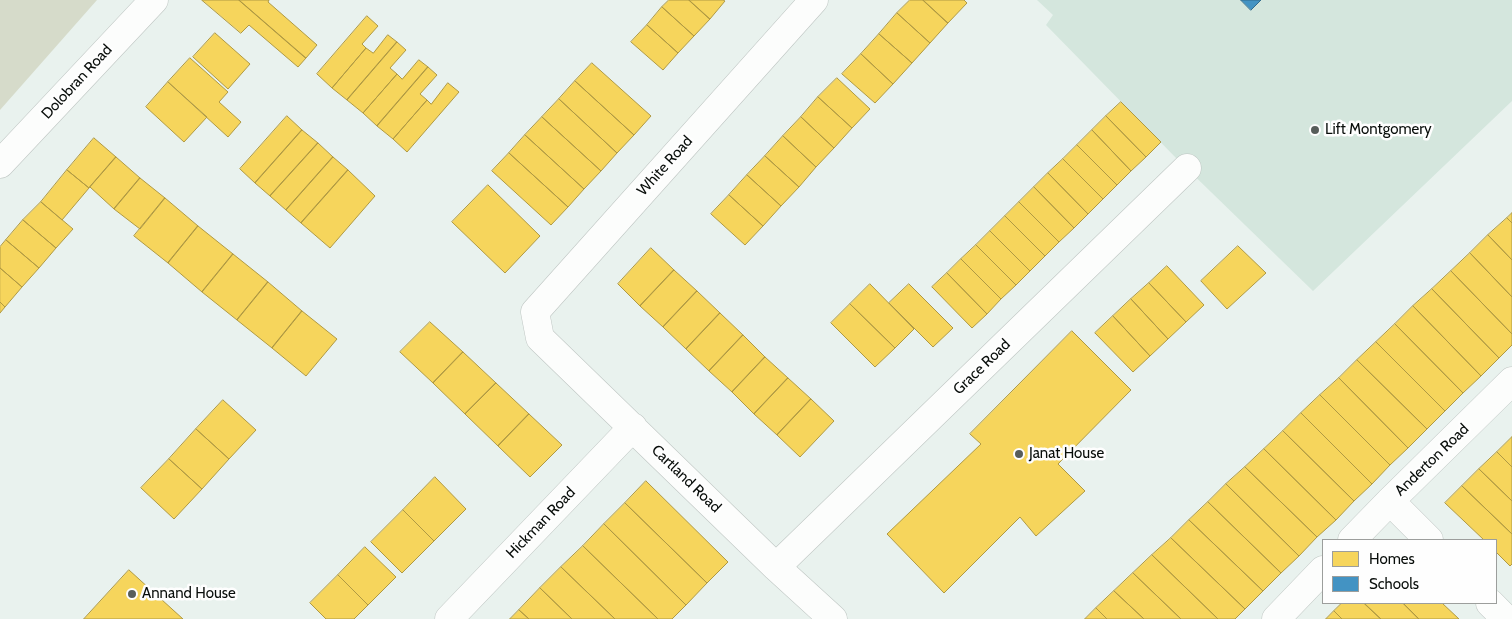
<!DOCTYPE html>
<html>
<head>
<meta charset="utf-8">
<style>
	body { margin:0 }
	#map { position:relative; width:1512px; height:619px; overflow:hidden; background:#e9f2ee; font-family:Cabin,sans-serif }
	canvas { display:block }
	.legend { position:absolute; left:1322px; top:539px; width:175px; height:65px; box-sizing:border-box; background:#fefefe; border:1px solid #9c9e9c; margin:0; padding:6px 9px; list-style:none; font-size:15px; color:#080d0a }
	.legend li { display:flex; align-items:center; gap:10px; height:25px }
	.legend b { width:25px; border:1px solid #9c9e9c }
</style>
</head>
<body>
<div id="map">
<canvas width="1512" height="619"></canvas>
<ul class="legend">
<li><b style="height:14px;background:#f6d55c"></b>Homes</li>
<li><b style="height:14px;background:#4393c3"></b>Schools</li>
</ul>
</div>
<script>
const c = document.querySelector('canvas').getContext('2d');
c.lineJoin = 'round';
function fill(path, color) { c.fillStyle = color; c.fill(path, 'evenodd'); }
function trace(path, color, width, dash) { c.strokeStyle = color; c.lineWidth = width; c.lineCap = dash ? 'butt' : 'round'; c.setLineDash(dash || []); c.stroke(path); }
function label(font, color, halo, rows, align = 'center') {
  c.font = font + ' Cabin,sans-serif'; c.lineWidth = 5; c.setLineDash([]); c.textBaseline = 'middle'; c.strokeStyle = halo; c.fillStyle = color; for (const [text, x, y, turn = 0] of rows) {
    c.save(); c.translate(x, y); c.rotate((+turn || 0) * Math.PI / 180); c.textAlign = isNaN(turn) ? turn : align; if (halo) c.strokeText(text, 0, 0); c.fillText(text, 0, 0); c.restore();
  }
}
const built = new Path2D(`
	M1037,0H1512V101L1313,291L1177,159L1046,25L1053,15Z`);
const green = new Path2D(`
	M0,0H97L0,110Z`);
const homes = new Path2D(`
	M202,0H239L306,58L298,67L249,25L241,33Z
	M239,0H269L268,2L317,45L306,58Z
	M669,0H689L710,19L694,36L662,7Z
	M689,0H723L725,1L710,19Z
	M910,0H923L948,23L930,43L897,13Z
	M923,0H964L967,3L948,23Z
	M662,7L694,36L678,53L647,25Z
	M897,13L930,43L912,63L879,34Z
	M367,16L378,26L362,44L366,48L332,88L317,74Z
	M647,25L678,53L663,70L631,42Z
	M215,33L250,64L228,89L193,57Z
	M879,34L912,63L893,84L861,54Z
	M388,35L397,42L347,100L332,88L366,48L373,53Z
	M397,42L406,50L390,68L397,74L363,113L347,100Z
	M861,54L893,84L875,103L842,74Z
	M190,58L228,92L219,102L241,122L228,137L168,82Z
	M419,60L428,67L377,126L363,113L397,74L402,79Z
	M592,63L651,116L634,135L575,81Z
	M428,67L437,75L420,94L427,100L393,139L377,126Z
	M837,78L870,109L852,128L818,97Z
	M575,81L634,135L617,153L559,99Z
	M168,82L207,117L184,142L146,107Z
	M448,83L459,92L407,152L393,139L427,100L431,104Z
	M818,97L852,128L834,148L801,117Z
	M559,99L617,153L601,171L542,117Z
	M1121,102L1161,142L1146,157L1106,116Z
	M287,116L302,130L255,183L240,169Z
	M1106,116L1146,157L1131,171L1092,130Z
	M542,117L601,171L584,189L525,135Z
	M801,117L834,148L816,167L783,136Z
	M302,130L318,143L270,196L255,183Z
	M1092,130L1131,171L1117,185L1077,145Z
	M525,135L584,189L568,207L509,153Z
	M783,136L816,167L799,187L765,156Z
	M94,138L116,157L89,188L67,170Z
	M318,143L333,157L286,210L270,196Z
	M1077,145L1117,185L1103,199L1063,159Z
	M509,153L568,207L551,225L492,171Z
	M765,156L799,187L781,206L747,175Z
	M116,157L140,178L114,209L90,187Z
	M333,157L348,170L301,223L286,210Z
	M1063,159L1103,199L1088,214L1048,173Z
	M67,170L89,188L62,220L41,202Z
	M348,170L375,196L330,248L301,223Z
	M1048,173L1088,214L1074,228L1034,187Z
	M747,175L781,206L763,226L729,195Z
	M140,178L165,198L140,229L114,209Z
	M488,185L540,236L505,273L452,222Z
	M1034,187L1074,228L1059,242L1019,202Z
	M729,195L763,226L745,245L711,214Z
	M165,198L198,226L168,263L134,236Z
	M41,202L73,229L56,248L23,220Z
	M1019,202L1059,242L1045,256L1005,216Z
	M1512,213V223L1507,218Z
	M1005,216L1045,256L1030,271L990,231Z
	M1507,218L1512,223V260L1488,235Z
	M23,220L56,248L39,268L6,240Z
	M198,226L233,254L202,292L168,263Z
	M990,231L1030,271L1016,285L976,245Z
	M1488,235L1512,260V297L1470,253Z
	M6,240L39,268L22,287L0,268V247Z
	M976,245L1016,285L1001,299L961,259Z
	M1238,246L1266,273L1227,309L1201,281Z
	M651,248L674,270L640,306L618,284Z
	M1470,253L1512,297V334L1451,271Z
	M233,254L268,282L237,320L202,292Z
	M961,259L1001,299L987,314L947,273Z
	M1167,266L1204,305L1186,322L1149,283Z
	M0,268L22,287L5,307L0,302Z
	M674,270L697,291L663,327L640,306Z
	M1451,271L1512,334V345L1499,358L1432,289Z
	M947,273L987,314L972,328L932,287Z
	M268,282L302,311L272,348L237,320Z
	M1149,283L1186,322L1168,339L1131,299Z
	M870,284L914,329L895,348L850,304Z
	M909,284L953,328L933,347L889,303Z
	M1432,289L1499,358L1481,376L1413,306Z
	M697,291L720,313L686,349L663,327Z
	M1131,299L1168,339L1150,356L1113,316Z
	M0,302L5,307L0,313Z
	M850,304L895,348L875,367L831,323Z
	M1413,306L1481,376L1463,393L1395,324Z
	M302,311L337,339L306,376L272,348Z
	M720,313L743,335L709,371L686,349Z
	M1113,316L1150,356L1133,372L1095,333Z
	M430,322L463,352L433,383L400,352Z
	M1395,324L1463,393L1445,411L1376,342Z
	M1072,331L1131,390L1058,464L1085,491L1036,536L1020,517L944,593L887,534L981,444L970,434Z
	M743,335L765,357L732,392L709,371Z
	M1376,342L1445,411L1427,429L1357,360Z
	M463,352L496,383L465,414L433,383Z
	M765,357L788,378L754,414L732,392Z
	M1357,360L1427,429L1408,448L1339,378Z
	M788,378L811,399L777,435L754,414Z
	M1339,378L1408,448L1390,465L1320,395Z
	M496,383L529,414L498,446L465,414Z
	M1320,395L1390,465L1372,484L1301,413Z
	M811,399L834,421L800,457L777,435Z
	M223,400L256,430L229,459L196,429Z
	M1301,413L1372,484L1354,501L1283,431Z
	M529,414L562,445L530,477L498,446Z
	M196,429L229,459L202,489L169,459Z
	M1283,431L1354,501L1336,520L1264,449Z
	M1512,437V467L1497,452Z
	M1264,449L1336,520L1317,537L1245,467Z
	M1497,452L1512,467V501L1479,469Z
	M169,459L202,489L174,519L141,488Z
	M1245,467L1317,537L1299,556L1226,484Z
	M1479,469L1512,501V534L1462,486Z
	M435,477L466,509L434,541L403,510Z
	M646,481L728,562L707,583L625,503Z
	M1226,484L1299,556L1281,573L1208,502Z
	M1462,486L1512,534V564L1510,566L1496,552V540H1484L1445,503Z
	M1208,502L1281,573L1263,591L1189,520Z
	M625,503L707,583L686,605L604,524Z
	M403,510L434,541L402,573L371,542Z
	M1189,520L1263,591L1245,609L1171,538Z
	M604,524L686,605L672,619H658L583,546Z
	M1171,538L1245,609L1235,619H1218L1152,555Z
	M583,546L658,619H615L561,567Z
	M365,547L396,577L368,605L338,575Z
	M1152,555L1218,619H1181L1133,573Z
	M561,567L615,619H572L540,588Z
	M129,570L183,619H84Z
	M1133,573L1181,619H1144L1114,591Z
	M338,575L368,605L354,619H326L310,603Z
	M540,588L572,619H529L519,610Z
	M1114,591L1144,619H1107L1096,608Z
	M1342,603H1364L1381,619H1342L1334,611Z
	M1364,603H1403L1419,619H1381Z
	M1403,603H1442L1459,619H1419Z
	M1096,608L1107,619H1085Z
	M519,610L529,619H510Z
	M1334,611L1342,619H1326Z`);
const schools = new Path2D(`
	M1241,0H1261L1251,10Z`);
const minor = new Path2D(`
	M814,0L535,312L540,338L776,567L833,619
	M0,164L154,0
	M1390,501L1429,540
	M1352,540L1390,501L1512,381
	M776,567L1187,168
	M1490,603L1506,619
	M449,619L633,427
	M1276,619L1323,570`);
const markers = [
	[1315,130,5,"#575d5a"],
	[1019,454,5,"#575d5a"],
	[132,594,5,"#575d5a"]
];
const streetNames = [
	["Dolobran Road",77,82,-47],
	["White Road",665,166,-48],
	["Grace Road",982,367,-44],
	["Anderton Road",1432,460,-44],
	["Cartland Road",686,479,44],
	["Hickman Road",541,523,-46]
];
const poiNames = [
	["Lift Montgomery",1325,130],
	["Janat House",1029,454],
	["Annand House",142,594]
];
fill(built, '#d4e6dd');
fill(green, '#d6dbca');
fill(homes, '#f6d55c');
trace(homes, '#af9943', 1);
fill(schools, '#4393c3');
trace(schools, '#316b8c', 1);
trace(minor, '#bec5c2', 29);
trace(minor, '#fcfdfc', 28);
for (const [x, y, r, color] of markers) { const dot = new Path2D(); dot.arc(x, y, r, 0, 2 * Math.PI); c.fillStyle = color; c.fill(dot); trace(dot, '#fefefe', 2); }
label('15px', '#080d0a', '#fefefe', streetNames);
label('15px', '#080d0a', '#fefefe', poiNames, 'left');
</script>
</body>
</html>
